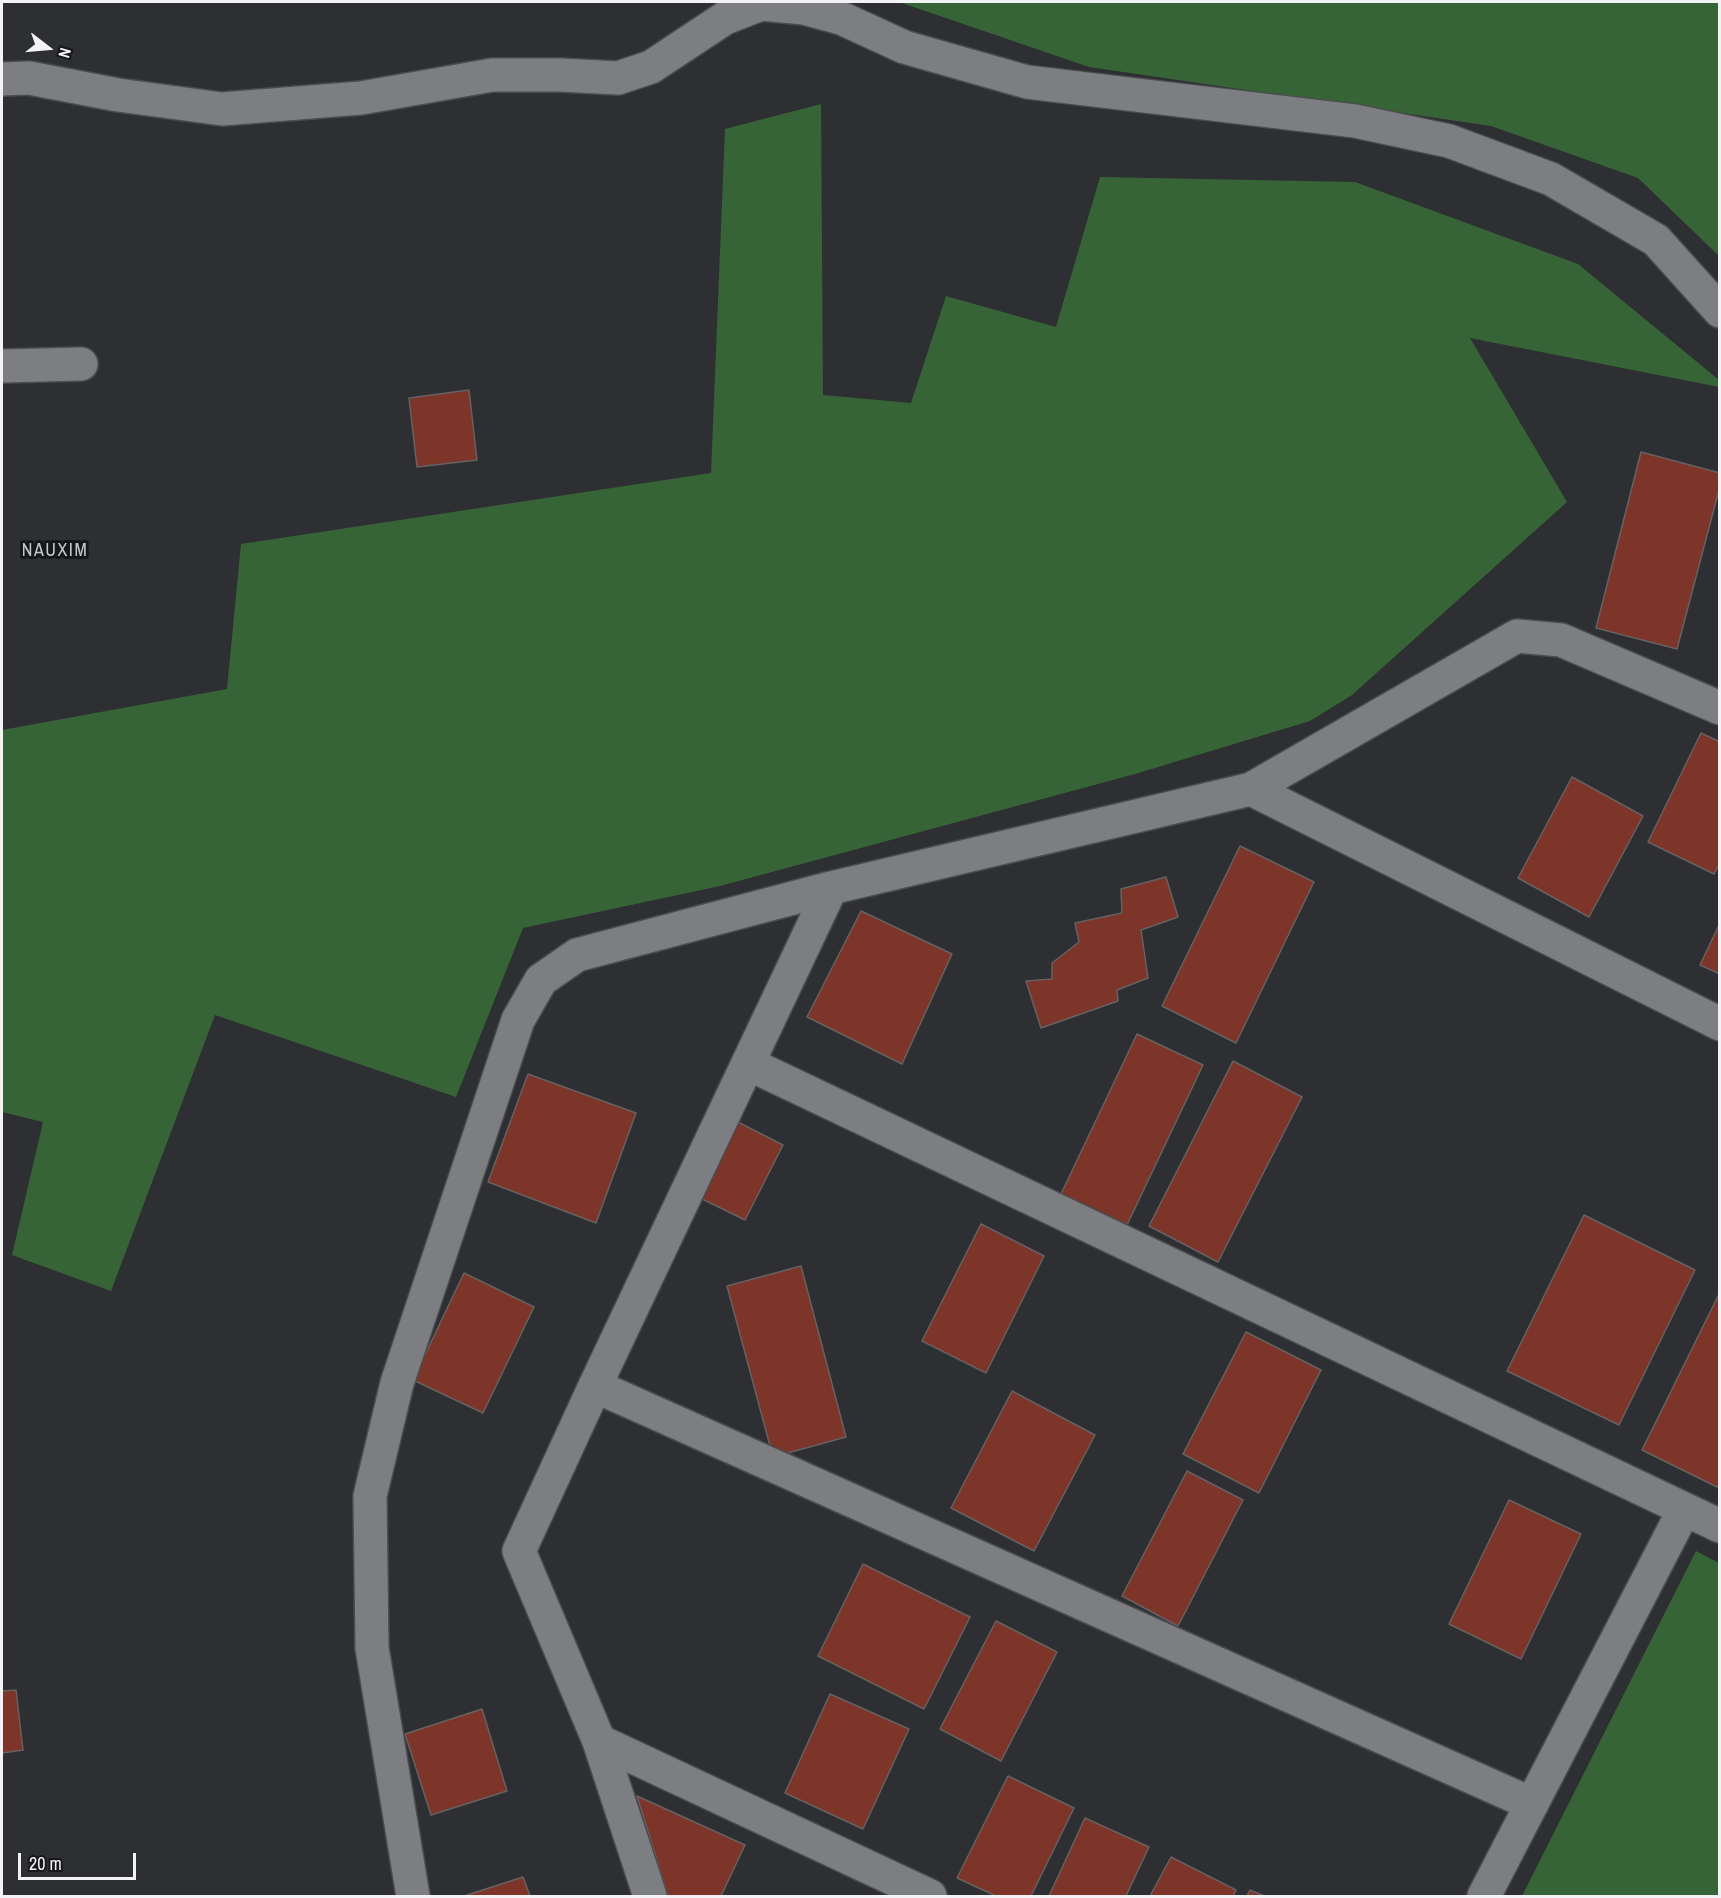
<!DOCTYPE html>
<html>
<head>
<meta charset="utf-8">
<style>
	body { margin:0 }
	#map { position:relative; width:1721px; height:1898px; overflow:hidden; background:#2e2f32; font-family:"Archivo Narrow",sans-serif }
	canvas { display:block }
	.frame { position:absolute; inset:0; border:3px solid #f3f3f6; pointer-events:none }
	.north { position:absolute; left:18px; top:18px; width:60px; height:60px; -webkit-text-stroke:4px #161719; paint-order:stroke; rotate:106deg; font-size:16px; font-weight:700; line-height:24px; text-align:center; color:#f3f3f6 }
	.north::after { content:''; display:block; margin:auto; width:21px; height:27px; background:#f3f3f6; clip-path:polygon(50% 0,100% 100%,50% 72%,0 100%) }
	.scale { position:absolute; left:18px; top:1853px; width:118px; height:27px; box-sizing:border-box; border:3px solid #f3f3f6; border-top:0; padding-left:8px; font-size:18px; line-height:21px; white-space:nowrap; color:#f3f3f6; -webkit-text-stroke:4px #161719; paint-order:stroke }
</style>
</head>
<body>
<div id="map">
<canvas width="1721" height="1898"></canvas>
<div class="frame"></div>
<div class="north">N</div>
<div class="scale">20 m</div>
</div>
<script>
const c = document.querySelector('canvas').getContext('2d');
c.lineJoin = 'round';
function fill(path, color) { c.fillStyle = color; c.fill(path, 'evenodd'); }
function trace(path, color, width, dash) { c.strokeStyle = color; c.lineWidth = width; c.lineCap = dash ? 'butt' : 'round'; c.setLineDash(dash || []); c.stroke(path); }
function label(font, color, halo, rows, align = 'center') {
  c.font = font + ' "Archivo Narrow",sans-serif'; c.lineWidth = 6; c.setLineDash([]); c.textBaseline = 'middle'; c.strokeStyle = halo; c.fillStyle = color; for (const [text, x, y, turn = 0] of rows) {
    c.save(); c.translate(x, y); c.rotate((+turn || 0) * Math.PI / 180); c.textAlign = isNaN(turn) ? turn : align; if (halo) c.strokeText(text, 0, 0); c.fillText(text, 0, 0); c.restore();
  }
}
const green = new Path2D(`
	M899,2H1719V256L1638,178L1491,126L1089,67Z
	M821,104L823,395L911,403L946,296L1056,327L1100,177L1355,182L1578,264L1719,380V387L1470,338L1567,502L1352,695L1310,721L1135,774L720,886L523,928L456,1097L215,1015L111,1291L12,1255L43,1122L2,1112V730L227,689L241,544L711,473L725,129Z
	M1696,1551L1719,1563V1896H1522Z`);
const building = new Path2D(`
	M469,390L477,460L417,467L409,398Z
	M1641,452L1720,473V486L1677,649L1596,628Z
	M1701,733L1720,742V863L1714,874L1648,842Z
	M1572,777L1643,816L1589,917L1518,878Z
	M1240,846L1314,882L1236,1043L1162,1006Z
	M1166,877L1178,917L1141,930L1148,978L1117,990L1118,1001L1041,1028L1026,981L1052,979V963L1079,942L1075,923L1122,913L1121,889Z
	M861,911L952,954L902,1064L807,1017Z
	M1720,923V974L1700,965Z
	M1137,1034L1203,1065L1127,1225L1061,1194Z
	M1233,1061L1302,1097L1218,1262L1149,1226Z
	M528,1074L636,1113L596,1223L488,1182Z
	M730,1118L783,1145L745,1220L692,1194Z
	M1584,1215L1695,1270L1619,1425L1507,1371Z
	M981,1224L1044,1256L986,1373L922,1341Z
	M801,1266L846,1437L773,1457L727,1286Z
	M464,1273L534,1307L483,1413L413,1380Z
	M1720,1292V1483L1717,1487L1642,1450Z
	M1246,1332L1321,1370L1259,1493L1183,1454Z
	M1012,1391L1095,1435L1034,1551L951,1508Z
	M1187,1471L1243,1500L1178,1626L1122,1596Z
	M1509,1500L1581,1534L1521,1659L1449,1624Z
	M863,1564L970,1617L924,1709L818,1656Z
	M996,1621L1057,1652L1001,1761L940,1729Z
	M16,1690L23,1750L2,1753V1691Z
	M830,1694L909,1729L863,1829L785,1793Z
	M482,1709L507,1791L431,1815L405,1734Z
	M1008,1776L1074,1808L1031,1896H996L957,1878Z
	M637,1796L745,1845L721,1896H668Z
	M1085,1818L1149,1847L1126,1896H1049Z
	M1171,1857L1236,1890L1233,1896H1150Z
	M523,1877L530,1896H464Z
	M1250,1890L1264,1896H1247Z`);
const street = new Path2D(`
	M2,79L29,78L118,95L222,109L361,98L492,75H560L618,78L651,67L725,18L761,4L804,8L841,18L904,47L1027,82L1355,121L1449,141L1551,179L1656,240L1720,311
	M2,366L81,364
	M1251,789L1517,636L1561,640L1720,708
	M749,1064L1720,1526
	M595,1386L1532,1804
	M599,1741L930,1896
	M413,1896L372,1648L370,1496L397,1383L518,1020L541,980L577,955L831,888
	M650,1896L599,1741L519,1551L595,1386L831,888L1251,789L1720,1024
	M1484,1896L1684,1510`);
const neighbourhoodNames = [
	["NAUXIM",55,551]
];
fill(green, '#376437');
fill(building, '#7d3429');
trace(building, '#676261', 1.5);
trace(street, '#4b4c4f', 36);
trace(street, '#7d7e82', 33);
c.letterSpacing = '1.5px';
label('18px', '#c6c7cc', '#161719', neighbourhoodNames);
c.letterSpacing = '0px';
</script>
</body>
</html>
